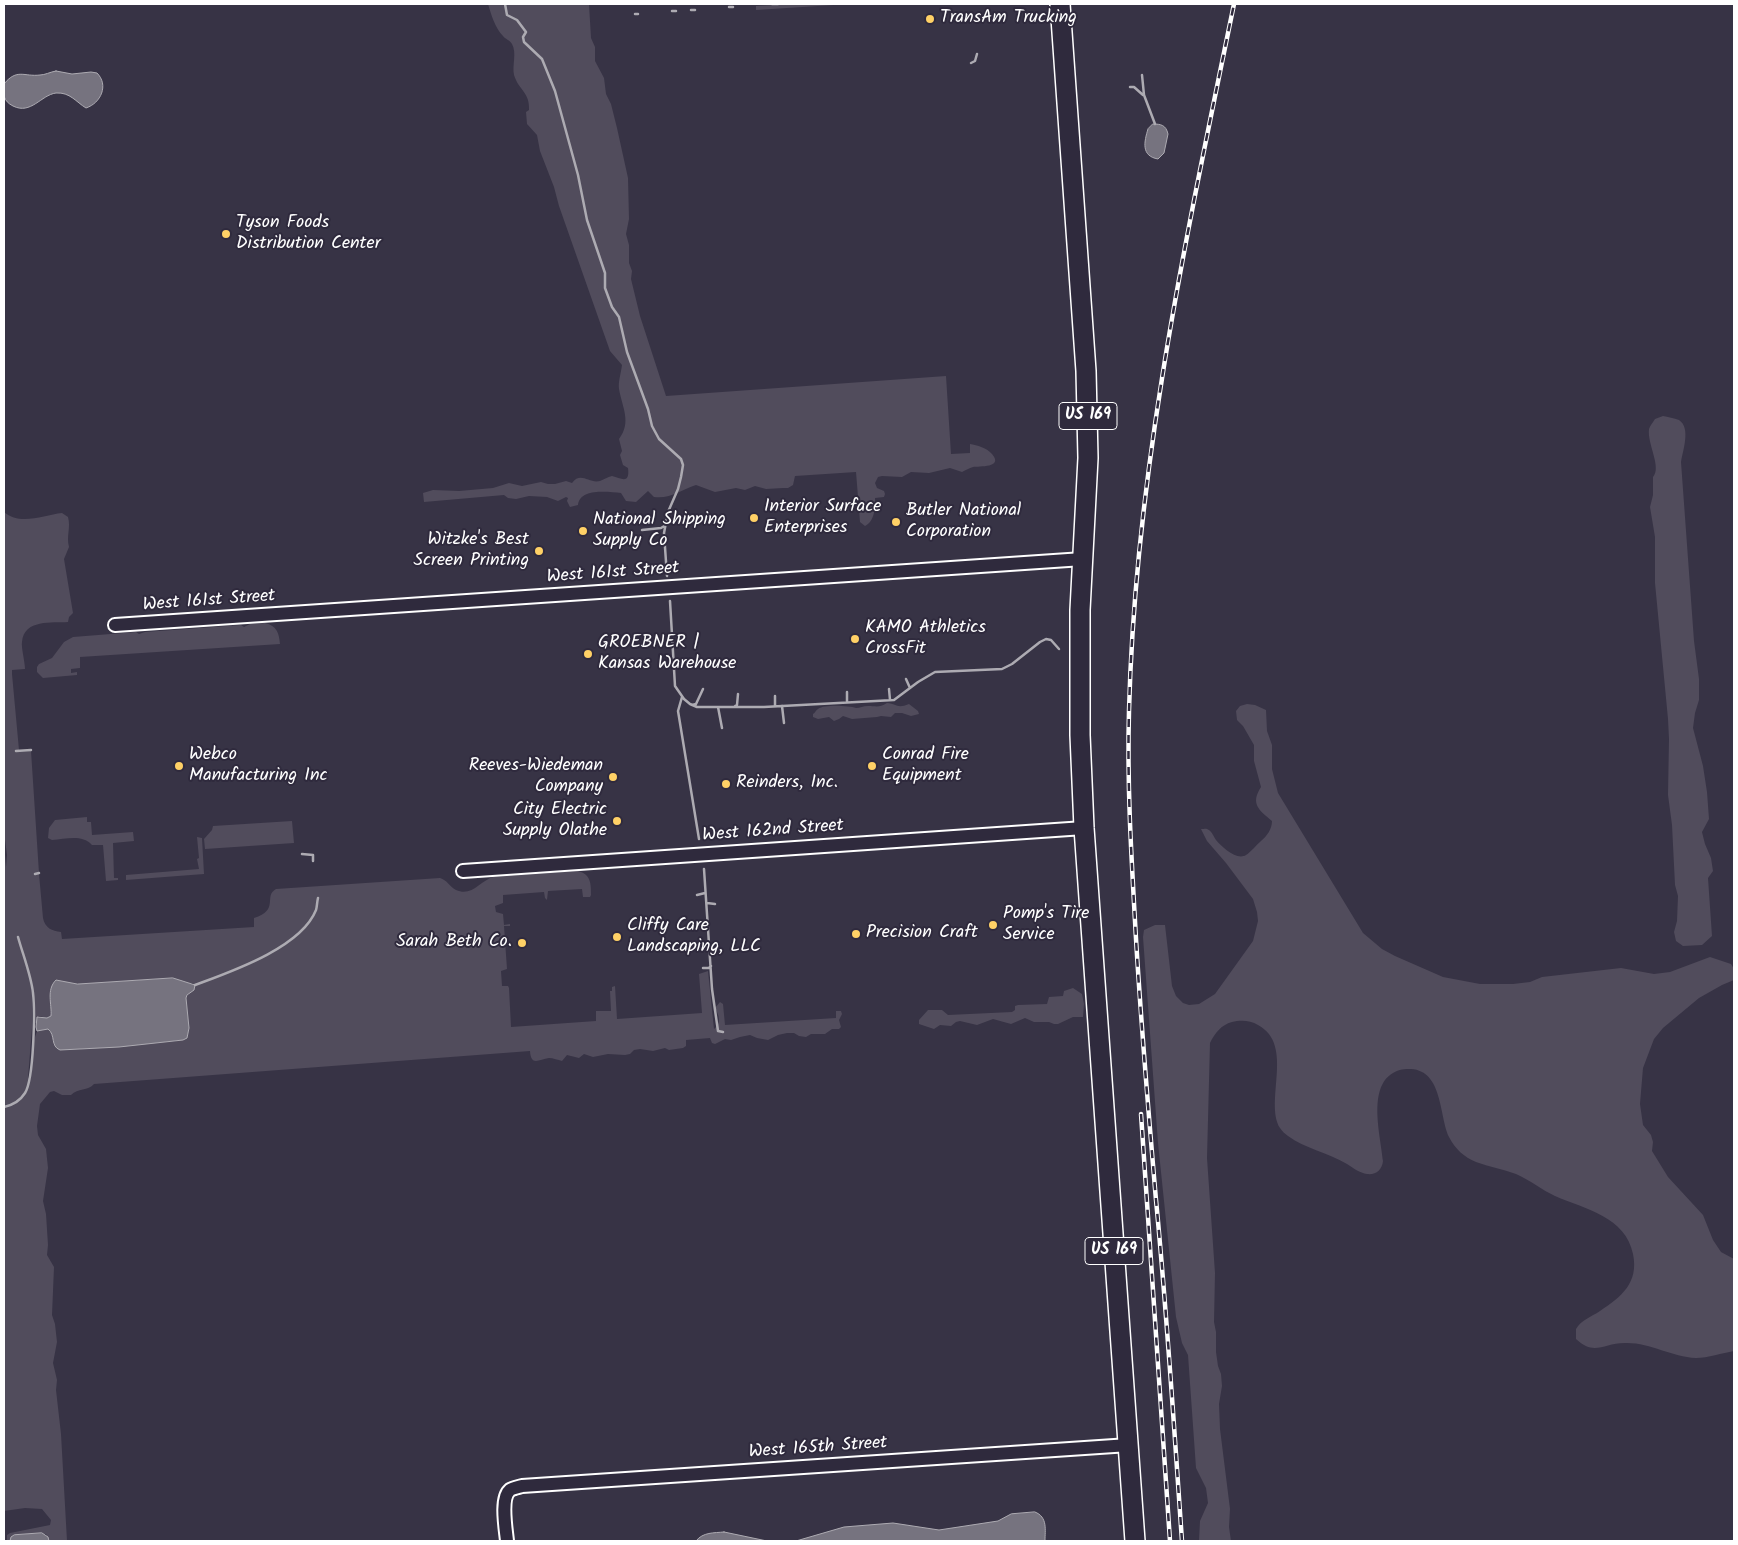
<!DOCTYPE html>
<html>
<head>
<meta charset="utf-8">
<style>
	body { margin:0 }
	#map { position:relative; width:1738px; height:1545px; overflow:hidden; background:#373345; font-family:Kalam,sans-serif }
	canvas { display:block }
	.frame { position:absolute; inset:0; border:5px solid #fff; pointer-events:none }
</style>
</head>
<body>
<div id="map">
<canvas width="1738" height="1545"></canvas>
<div class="frame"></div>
</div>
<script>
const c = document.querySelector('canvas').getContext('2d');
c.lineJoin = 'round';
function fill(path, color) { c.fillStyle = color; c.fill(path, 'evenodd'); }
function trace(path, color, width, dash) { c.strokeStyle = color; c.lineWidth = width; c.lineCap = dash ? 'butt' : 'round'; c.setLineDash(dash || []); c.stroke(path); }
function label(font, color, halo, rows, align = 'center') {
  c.font = font + ' Kalam,sans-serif'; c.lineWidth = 4; c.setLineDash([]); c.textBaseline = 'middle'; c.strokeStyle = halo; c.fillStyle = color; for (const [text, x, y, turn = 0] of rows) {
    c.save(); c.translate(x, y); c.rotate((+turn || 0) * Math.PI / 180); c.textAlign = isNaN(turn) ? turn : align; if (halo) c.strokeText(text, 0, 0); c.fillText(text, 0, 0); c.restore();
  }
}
const green = new Path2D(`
	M488,4H589L591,38L595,47V61L604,78L606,94L611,104L617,128L628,178L629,219L626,234L629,245V263L632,271L631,279L640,316L666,396L946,376L951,454L970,453V444C977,445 987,448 992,454C1004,468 979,466 973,467C969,468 966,470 962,472L950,468L929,473L911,472L902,477L882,476L878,477L875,483L877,488L884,491L885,494L884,497L875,498C875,508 875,521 865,526L860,522L856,472L795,476L793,485L788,488H783L766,489L755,486L745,490L736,488L715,492L696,485C681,490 671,499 654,497L648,491L636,502L626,501L621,493C608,492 580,488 578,505L570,507L567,501L568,498L566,497L558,501L547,497L529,496L516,499L508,498L504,495L424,502L423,493L433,490L459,491L493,488L509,483L522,486L541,482L548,484H555L566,481L572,483C581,471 589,484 600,481C605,479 607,477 612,476C622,479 630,484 628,468L623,465L620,455L622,451L619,439C632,422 622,407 619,389C618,382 621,373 622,365L610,351L559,206L554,187L540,151L537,135L527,124L526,112L529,110C530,92 519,91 514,75C512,65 517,53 512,44C510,40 505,39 503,36C495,28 491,14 488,4Z
	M791,4H849L756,10V6Z
	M1663,416C1668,417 1674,418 1679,420C1691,428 1683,450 1681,462L1694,641L1699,679V700L1695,713L1693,728L1703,766L1707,792L1709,819L1702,832L1705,844L1711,858L1713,871L1708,878L1712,936L1702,945L1683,946L1676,941L1674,932L1677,921L1678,896L1675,885L1672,825L1668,795L1669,739L1668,719L1655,583V537L1650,507L1653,495V477C1662,467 1647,444 1649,429C1650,426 1653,422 1655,419Z
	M4,512C20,526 44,515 62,513L68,517C71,528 66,536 69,547L64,559L73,613L69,617L68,622C52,623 24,619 22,642C21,647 25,662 25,669L12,670V674L19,750L16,752L31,751L39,873H35L39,874L43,918C45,928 52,931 61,932L62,939L254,927V918C280,910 263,896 276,889L440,878C447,880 449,886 456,890C472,897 480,881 493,877L578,871C591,874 591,884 591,895L590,897H583L582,889L548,891L547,900L545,898L544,892L503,895V903L495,906L496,912L503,914L504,925L510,924V926H504L507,969L501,971L502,986H508L509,988L511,1027L596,1021V1011H611L610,991H612V987L615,986L617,1019L702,1013L699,974L708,971L714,1029C722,1023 719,1015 715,1008L720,1002L723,1004L725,1025L836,1018V1011H841L842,1014L839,1020L841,1027L839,1029H832L825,1034H811L806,1037L799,1036L794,1033H787L778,1035L768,1040L757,1038L750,1035L740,1037L731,1040L725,1039L715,1044L712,1043L710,1038L686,1040V1046L683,1048L669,1050L665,1048L653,1051L640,1049L634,1050L630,1054L625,1055L608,1054L593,1057L584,1054L579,1058L567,1055L562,1061C558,1060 553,1058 549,1058C539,1059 531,1067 530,1051L94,1084C88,1091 78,1088 71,1095H62L54,1091L50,1092L40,1104L37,1126L38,1135L46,1149L48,1168L43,1201L46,1214L48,1245L47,1255L54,1267L52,1315L55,1324L57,1342L53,1363L57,1380L56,1390L61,1434L67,1541H49L46,1534L7,1541V1535L10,1533L50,1525L51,1520L42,1509L25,1508L4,1511V841L6,867L7,855L4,832ZM173,978L186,983H193L190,992L186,998L189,1028L187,1037L176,1041L70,1050L54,1045L52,1032L48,1029L37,1031L34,1040L31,1075L30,1079L28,1078L32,1028V993L30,979L34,993V1023H36V1019L39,1016L47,1018L51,1016L50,990L62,981L67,983L77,984Z
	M265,623C277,626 279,633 280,644L80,657V668L71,669V673L77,672V675L43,678L37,672V667L39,664L52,658L64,642L73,637L136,632L139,634L145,632L241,625L244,627L250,624Z
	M887,703C897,704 897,709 909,704L918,711L919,714L911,716L902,713H895L891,717L881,716L877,717L852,719L843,716L839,719L834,721L829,717L818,719L813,717V714C815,713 816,710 818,709C825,704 849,706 856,708C860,708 863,706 868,706C876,706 879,708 887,703Z
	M1247,704L1255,705L1266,710L1267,731L1272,745V769L1278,793L1363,933L1382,949L1395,956L1443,977L1480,984H1513L1530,982L1542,977L1621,968L1654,974L1670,972L1710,957L1731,964L1734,969V980L1722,985L1699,998L1663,1028L1654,1039L1643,1068L1640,1104L1643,1125L1651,1135L1653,1142L1652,1151L1668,1177L1703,1215L1713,1240L1721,1252L1734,1259V1351C1722,1353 1708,1358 1696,1358C1672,1357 1651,1343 1627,1343C1604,1342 1595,1357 1576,1339V1329C1581,1320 1591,1317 1600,1311C1621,1297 1639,1283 1633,1254C1626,1217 1585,1209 1555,1196C1542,1190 1530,1180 1516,1174C1503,1169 1489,1167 1476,1162C1464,1157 1455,1149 1449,1137C1439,1116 1443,1071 1411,1069C1405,1069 1399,1069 1393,1073C1367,1088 1381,1137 1383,1161C1382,1170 1376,1175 1367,1174C1360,1173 1353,1168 1347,1164C1329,1153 1304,1148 1288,1136C1285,1134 1282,1131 1280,1128C1264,1101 1295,1045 1258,1025C1250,1020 1240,1020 1232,1022C1221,1025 1215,1033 1210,1043L1207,1158L1215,1273L1214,1322L1216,1332V1352L1218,1366L1221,1374L1222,1386L1219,1404L1220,1429L1230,1509L1229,1527L1231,1541H1199L1200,1521L1208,1503L1206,1488L1196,1468L1188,1355L1182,1343L1176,1317L1158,1143L1143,937L1144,930L1155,925H1165L1172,986L1176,996L1183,1003L1189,1005L1199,1004L1215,994L1253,941L1258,921L1257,912L1253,899L1226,863L1207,841L1201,829C1205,829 1206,828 1209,830C1212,832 1214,837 1216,840C1222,847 1237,861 1246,855C1251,852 1256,845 1261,841C1267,836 1272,829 1272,821C1259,810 1250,804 1261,787L1254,761V745L1243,726L1237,720L1236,711L1240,706Z
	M87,817V822H91L92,835L133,832L134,841L113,843L114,878H118V880L106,881L103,845H92C82,834 66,839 52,840L48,838L49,828L55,820Z
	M292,821L294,843L205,849L204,839L212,830L213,826Z
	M197,837L202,838L204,874L126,880V875L199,869L197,859L199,858Z
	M1073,988L1082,994L1084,1004L1083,1017H1073L1058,1024H1054L1049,1022H1034L1025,1018L1011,1024L993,1019L977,1025L960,1021L956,1022L951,1026L940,1025L934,1029L919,1024V1020L928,1010H942L948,1015L1012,1012L1015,1010V1006L1018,1005L1047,1004L1049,997L1063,996L1064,991Z`);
const water = new Path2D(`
	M56,71L72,74L91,72L97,73C109,85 101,103 86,108C76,102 70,92 56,93C41,95 31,115 13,106C3,101 3,94 4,84C17,68 24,77 40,75C45,75 50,72 56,71Z
	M1153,124C1161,124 1166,125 1168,134L1164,153L1158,159C1141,156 1144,142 1148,129Z
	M173,978L195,985L194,990L187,995L186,998L189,1028L187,1038L183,1040L119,1047L60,1050C50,1046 56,1035 48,1029L37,1031L36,1027L37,1017L47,1018L51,1016C52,1004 46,990 56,980L77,984Z
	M1035,1512C1048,1517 1045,1530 1045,1541H796L844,1527L893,1523L939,1530L998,1521L1011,1514Z
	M724,1532L767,1541H696C703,1532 714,1533 724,1532Z
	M42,1533L48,1537L49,1541H10L11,1537L14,1535Z`);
const stream = new Path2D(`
	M505,4L507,15L517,20L526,32L523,37L524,42L542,59L555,91L578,175L587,220L605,273V288L612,307L619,317L627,352L648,409L652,426L659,439L681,459L683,465L681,477L678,489L668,512L664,533L667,576
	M772,4H778
	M729,7H733
	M691,10H695
	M672,11H676
	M635,14H638
	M971,63L975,61L977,54
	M1142,75L1144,95L1155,124
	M1130,87H1134L1143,95
	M642,530L661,528L666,525
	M670,601L675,686L684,699L690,704L697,707H764L894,700L918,682L935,672L1002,669L1012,664L1040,642L1046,639L1051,640L1059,649
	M906,679L910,688
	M889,689L890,700
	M847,692V702
	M682,697L678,711L679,717L699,839
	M692,705L696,704L703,689
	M735,706L737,705L738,694
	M775,706V696
	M782,706L784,723
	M718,707L722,728
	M16,751L31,750
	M302,854L313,855V861
	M704,869L712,989L718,1031L723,1032
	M35,874L39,873
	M697,895L705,893
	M707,903L715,904
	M703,968H709L711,966
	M195,985C230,972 301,948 316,910C317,907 317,902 318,898
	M4,1107C13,1105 20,1101 25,1093C34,1079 35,1011 33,993C31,975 23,955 18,937`);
const minor = new Path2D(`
	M115,625L1083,559
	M463,871L1084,828
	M507,1541C506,1530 500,1498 510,1490C513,1488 519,1487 522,1486L1129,1445`);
const highway = new Path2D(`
	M1060,4L1086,371L1088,458L1080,610V735L1084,828L1135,1541`);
const rail = new Path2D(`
	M1141,1114L1170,1541
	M1182,1541C1174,1427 1167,1314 1156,1200C1148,1107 1140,1014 1135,921C1131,851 1127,781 1129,711C1135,471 1186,238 1234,4`);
const markers = [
	[930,19,5,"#ffd166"],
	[226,234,5,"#ffd166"],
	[754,518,5,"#ffd166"],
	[896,522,5,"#ffd166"],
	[583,531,5,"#ffd166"],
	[539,551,5,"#ffd166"],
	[855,639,5,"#ffd166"],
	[588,654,5,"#ffd166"],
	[179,766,5,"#ffd166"],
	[872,766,5,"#ffd166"],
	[613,777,5,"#ffd166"],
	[726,784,5,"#ffd166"],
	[617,821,5,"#ffd166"],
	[993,925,5,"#ffd166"],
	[856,934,5,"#ffd166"],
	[617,937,5,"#ffd166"],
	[522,943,5,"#ffd166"]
];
const shields = [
	[1088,416,58],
	[1114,1251,58]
];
const shieldNames = [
	["US 169",1088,416],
	["US 169",1114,1251]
];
const poiNames = [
	["TransAm Trucking",940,19],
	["Tyson Foods",236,224],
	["Distribution Center",236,245],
	["Interior Surface",764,508],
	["Enterprises",764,529],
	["Butler National",906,512],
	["Corporation",906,533],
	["National Shipping",593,521],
	["Supply Co",593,542],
	["Witzke's Best",529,541,"right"],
	["Screen Printing",529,562,"right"],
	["KAMO Athletics",865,629],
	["CrossFit",865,650],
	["GROEBNER |",598,644],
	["Kansas Warehouse",598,665],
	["Webco",189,756],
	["Manufacturing Inc",189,777],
	["Conrad Fire",882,756],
	["Equipment",882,777],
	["Reeves-Wiedeman",603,767,"right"],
	["Company",603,788,"right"],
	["Reinders, Inc.",736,784],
	["City Electric",607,811,"right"],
	["Supply Olathe",607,832,"right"],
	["Pomp's Tire",1003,915],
	["Service",1003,936],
	["Cliffy Care",627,927],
	["Landscaping, LLC",627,948],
	["Precision Craft",866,934],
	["Sarah Beth Co.",512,943,"right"]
];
const streetNames = [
	["West 161st Street",613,574,-4],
	["West 161st Street",209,602,-4],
	["West 162nd Street",773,832,-4],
	["West 165th Street",818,1449,-4]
];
fill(green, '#514c5c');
fill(water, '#76737f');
trace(water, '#adabb2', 1);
trace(stream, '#adabb2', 2.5);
trace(minor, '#fff', 16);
trace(highway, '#fff', 22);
trace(minor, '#2f2a3d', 12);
trace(highway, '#2f2a3d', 19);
trace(rail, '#fff', 4.5);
trace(rail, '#2f2a3d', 2.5, [8]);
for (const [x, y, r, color] of markers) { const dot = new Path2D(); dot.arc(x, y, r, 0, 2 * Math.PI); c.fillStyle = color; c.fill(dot); trace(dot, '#2f2a3d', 2); }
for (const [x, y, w] of shields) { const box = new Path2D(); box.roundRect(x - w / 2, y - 13.5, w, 27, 4); c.fillStyle = '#2f2a3d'; c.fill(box); trace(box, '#fff', 1); }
label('bold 16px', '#fff', null, shieldNames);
label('18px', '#fff', '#2f2a3d', poiNames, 'left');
label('18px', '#fff', '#2f2a3d', streetNames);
</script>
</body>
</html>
